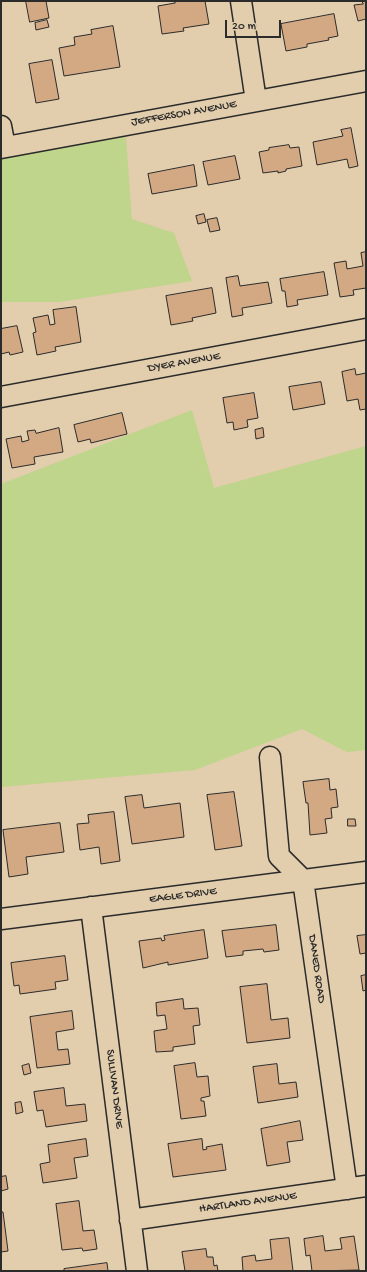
<!DOCTYPE html>
<html>
<head>
<meta charset="utf-8">
<style>
	body { margin:0 }
	#map { position:relative; width:367px; height:1272px; overflow:hidden; background:#e2cdac; font-family:"Gochi Hand",sans-serif }
	canvas { display:block }
	.frame { position:absolute; inset:0; border:2px solid #2b2b2b; pointer-events:none }
	.scale { position:absolute; left:225px; top:20px; width:56px; height:18px; box-sizing:border-box; border:2px solid #2b2b2b; border-top:0; padding-left:5px; font-size:12px; line-height:14px; white-space:nowrap; color:#2b2b2b; -webkit-text-stroke:3px #e2cdac; paint-order:stroke }
</style>
</head>
<body>
<div id="map">
<canvas width="367" height="1272"></canvas>
<div class="frame"></div>
<div class="scale">20 m</div>
</div>
<script>
const c = document.querySelector('canvas').getContext('2d');
c.lineJoin = 'round';
function fill(path, color) { c.fillStyle = color; c.fill(path, 'evenodd'); }
function trace(path, color, width, dash) { c.strokeStyle = color; c.lineWidth = width; c.lineCap = dash ? 'butt' : 'round'; c.setLineDash(dash || []); c.stroke(path); }
function label(font, color, halo, rows, align = 'center') {
  c.font = font + ' "Gochi Hand",sans-serif'; c.lineWidth = 3.5; c.setLineDash([]); c.textBaseline = 'middle'; c.strokeStyle = halo; c.fillStyle = color; for (const [text, x, y, turn = 0] of rows) {
    c.save(); c.translate(x, y); c.rotate((+turn || 0) * Math.PI / 180); c.textAlign = isNaN(turn) ? turn : align; if (halo) c.strokeText(text, 0, 0); c.fillText(text, 0, 0); c.restore();
  }
}
const green = new Path2D(`
	M125,125L132,219L174,233L192,281L59,302H1V148Z
	M192,410L214,488L366,446V750L347,752L302,729L195,770L1,787V484Z`);
const building = new Path2D(`
	M26,1H46L49,18L30,22Z
	M174,1H205L209,24L183,28L184,31L162,34L158,6L175,3Z
	M362,1H366V19L358,21L354,5L363,4Z
	M334,14L338,36L328,38L329,40L307,44V47L286,51L281,24Z
	M47,20L49,27L36,30L35,23Z
	M113,26L120,67L64,76L59,48L75,45L74,37L92,34L91,30Z
	M52,60L59,99L36,103L29,64Z
	M351,128L358,166L349,168L347,159L317,165L313,142L343,136L341,130Z
	M289,145L290,148L299,147L302,166L286,169V171L278,173V171L263,173L259,152L269,150V148Z
	M235,156L240,179L208,185L203,162Z
	M194,165L197,186L152,194L148,174Z
	M204,214L206,222L198,224L196,216Z
	M217,218L220,230L210,232L207,220Z
	M366,252V288L353,290L354,295L340,297L334,263L346,261L347,269L363,266L361,253Z
	M324,272L328,295L297,300L298,305L287,307L285,291H282L280,279Z
	M238,276L240,286L268,282L272,303L242,308L243,315L232,317L226,278Z
	M212,288L216,313L192,318L193,321L171,325L166,296Z
	M76,307L81,342L55,347L56,351L37,355L33,333L36,332L33,318L48,315L50,325L55,324L53,310Z
	M17,326L23,352L10,355L9,352L1,354V329Z
	M355,369L356,375L366,373V409L360,410L358,399L347,401L342,372Z
	M321,382L325,404L293,410L289,387Z
	M254,393L258,418L247,420L248,427L234,430L233,422L227,423L223,398Z
	M122,413L127,434L91,443L90,439L78,442L74,425Z
	M59,428L63,452L34,457L35,464L12,468L6,439L21,436L22,442L29,440L27,431L35,430L36,433Z
	M263,428L264,437L256,439L255,430Z
	M329,779L330,790L336,789L338,807L331,808L332,818L325,819L327,833L310,835L308,803H306L303,782Z
	M234,792L242,846L215,850L207,795Z
	M142,795L144,808L180,803L184,837L132,844L125,797Z
	M114,812L120,861L101,864L99,847L80,850L77,824L89,823L88,815Z
	M348,819H355L356,826H348Z
	M60,823L64,852L26,857L28,874L9,877L3,830Z
	M276,925L279,950L264,952L263,949L243,951V955L226,957L222,931Z
	M204,930L208,958L168,965V962L143,968L139,941L161,938L162,941L165,940L164,936Z
	M366,935V953L360,954L357,936Z
	M65,956L68,980L55,982L56,989L20,994L19,985L14,986L11,963Z
	M366,975V990L363,991L361,976Z
	M267,984L271,1020L288,1018L290,1038L247,1043L240,987Z
	M183,999L184,1009L198,1008L200,1025L193,1026L195,1044L173,1047V1051L156,1052L154,1031L167,1029L165,1015L157,1016L156,1003Z
	M72,1011L74,1029L56,1032L58,1050L68,1049L70,1064L37,1068L30,1017Z
	M195,1063L197,1077L208,1076L210,1096L201,1098V1101H204L206,1116L181,1119L174,1066Z
	M29,1064L31,1073L24,1075L22,1066Z
	M277,1064L279,1084L296,1082L298,1097L258,1103L253,1067Z
	M64,1088L66,1106L85,1104L87,1121L46,1127L43,1110L37,1111L34,1092Z
	M21,1102L23,1112L16,1114L15,1103Z
	M300,1121L303,1140L287,1142L290,1162L267,1166L261,1129Z
	M86,1139L88,1156L74,1158L77,1178L43,1183L40,1164L50,1162L48,1145Z
	M202,1139L203,1150L207,1149L206,1147L222,1144L226,1170L173,1177L168,1144Z
	M6,1176L8,1189L1,1191V1177Z
	M79,1201L83,1231L94,1230L97,1249L83,1251L82,1248L62,1250L56,1204Z
	M1,1212H3L8,1251L1,1252Z
	M323,1236L325,1251L342,1249L340,1238L354,1236L359,1270L312,1271L310,1255L306,1256L304,1239Z
	M289,1238L293,1271H243L242,1257L255,1255L256,1261L272,1259L270,1240Z
	M206,1249L207,1257H213L214,1266L217,1265L218,1271H185L182,1252Z
	M107,1263L108,1271H64V1269Z`);
const street = new Path2D(`
	M241,1L256,101
	M1,126L5,147
	M1,148L366,81
	M1,397L366,329
	M270,757L279,856L303,880L347,1189
	M91,907L137,1271
	M1,919L366,872
	M130,1220L366,1186`);
const streetNames = [
	["JEFFERSON AVENUE",184,114,-10],
	["DYER AVENUE",184,363,-10],
	["EAGLE DRIVE",183,896,-7],
	["DANED ROAD",316,969,82],
	["SULLIVAN DRIVE",114,1089,83],
	["HARTLAND AVENUE",248,1203,-8]
];
fill(green, '#bed58b');
fill(building, '#d3a984');
trace(building, '#2b2b2b', 1);
trace(street, '#2b2b2b', 23);
trace(street, '#e2cdac', 20);
label('12px', '#2b2b2b', '#e2cdac', streetNames);
</script>
</body>
</html>
